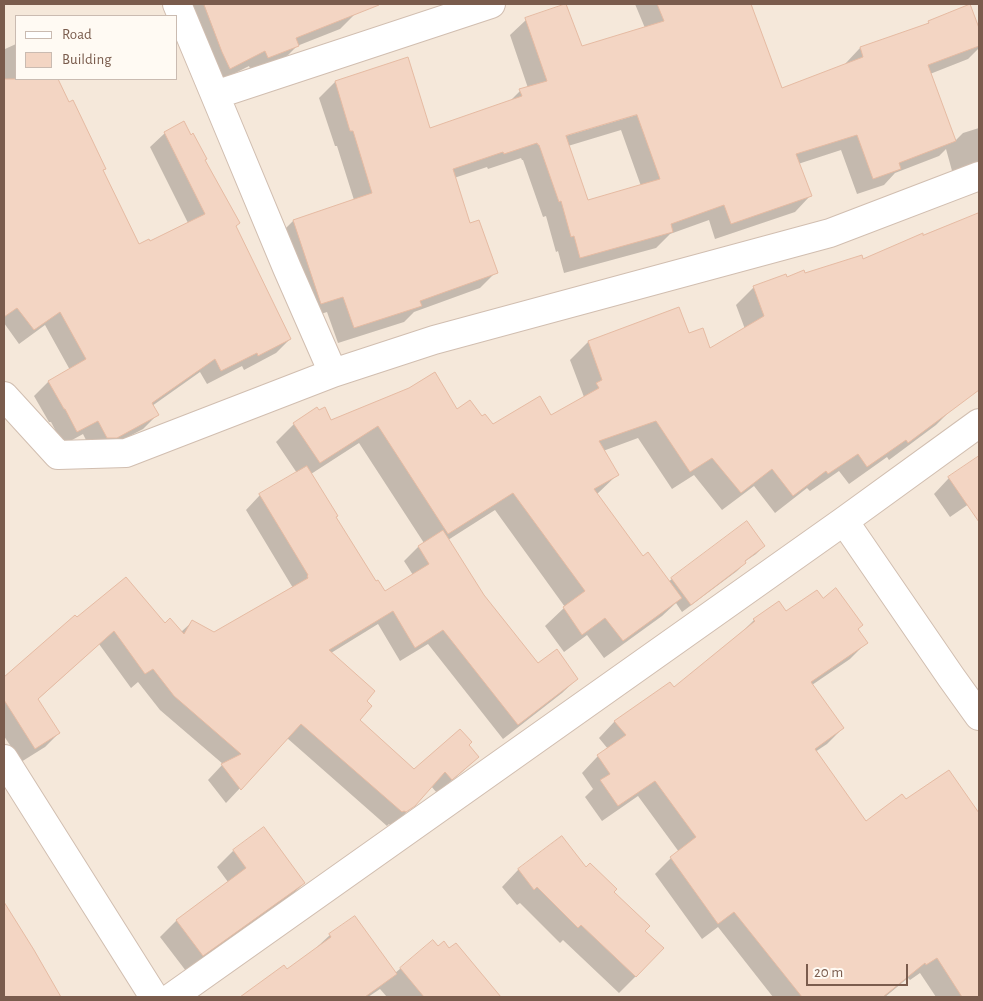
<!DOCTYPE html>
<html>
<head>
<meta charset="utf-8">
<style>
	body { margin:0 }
	#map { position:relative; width:983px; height:1001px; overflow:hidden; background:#fdf6ec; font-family:"Alegreya Sans",sans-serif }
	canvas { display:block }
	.frame { position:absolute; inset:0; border:5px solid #7a5c4d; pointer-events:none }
	.legend { position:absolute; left:15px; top:15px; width:162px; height:65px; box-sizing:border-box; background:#fffaf3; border:1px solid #cabbb1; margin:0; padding:6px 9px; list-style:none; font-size:15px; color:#7a5c4d }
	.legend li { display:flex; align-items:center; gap:10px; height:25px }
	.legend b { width:25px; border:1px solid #cabbb1 }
	.scale { position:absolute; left:806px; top:964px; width:102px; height:22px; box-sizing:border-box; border:2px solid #7a5c4d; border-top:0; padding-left:6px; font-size:15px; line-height:18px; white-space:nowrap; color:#7a5c4d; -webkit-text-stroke:4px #fffaf3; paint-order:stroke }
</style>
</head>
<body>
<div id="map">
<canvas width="983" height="1001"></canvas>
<div class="frame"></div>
<ul class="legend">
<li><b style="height:6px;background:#fff"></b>Road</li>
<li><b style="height:14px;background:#f3d5c3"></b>Building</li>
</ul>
<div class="scale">20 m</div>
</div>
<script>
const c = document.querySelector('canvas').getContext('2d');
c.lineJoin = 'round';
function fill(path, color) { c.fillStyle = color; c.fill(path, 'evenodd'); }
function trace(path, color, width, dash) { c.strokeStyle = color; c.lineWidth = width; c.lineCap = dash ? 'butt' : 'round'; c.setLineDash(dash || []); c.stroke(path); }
const residential = new Path2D(`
	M4,4H979V997H4ZM16,16H176V79H16Z`);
const shadow = new Path2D(`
	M183,4H351L355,14L340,29L297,46L282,61L252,73L249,66L214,84Z
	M635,4H695L713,48L781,89L845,65V64L860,48L925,25L929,22L969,6L979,31V48L968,59L930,74L955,141L963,133L979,128V171L954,178L946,149L939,156L895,173L884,185L857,194L841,150L798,164L810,196L795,212L715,239L709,220L670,234L656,248L564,273L558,251L556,252L546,216L543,217L523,160H522L521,158L488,169L487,167L454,178L469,225L496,272L480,288L414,312L404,322L338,343L327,312L305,319L277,237L293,221L354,200L337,146H335L319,98L335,82L429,130L509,102L520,91L528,88L510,35L526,20L581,47L645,28ZM621,130L641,186L587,202L568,146Z
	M16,44V79H57L68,103L104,169L102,171L138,246L149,243L188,223L150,147L165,133L204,160L235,227L290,339L276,353L244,370L242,366L207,384L200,372L152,406L157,415L143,429L101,451L92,452L83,434L63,445L51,422H49L34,396L48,382L70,370L45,325L19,344L4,323V47L5,49Z
	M979,215V366L942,393L954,407L936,425L889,460L887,457L849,484L839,471L810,491L807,488L775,513L754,486L722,510L694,475L672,489L638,438L603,451L617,475L596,495L642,558L668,582L672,579L764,546L756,554L744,562L745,563L737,571L682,612L676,603L662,616L604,658L587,635L564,652L545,626L565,607L495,510L448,540L483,595L538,665L577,679L562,693L503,739L428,644L400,661L378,624L331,653L365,701L358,720L414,770L468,745L478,757L463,771L437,793L431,786L399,820L391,826L389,824L387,826L287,738L226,803L208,780L223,764L160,710L138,682L131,688L99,644L37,700L59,733L45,747L21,762L4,736V728L5,727L4,725V678L75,617L77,619L165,625L181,632L192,622L214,634L293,588L246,510L260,495L297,473L276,442L294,424L456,411L482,418L492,426L551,417L584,397L570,360L588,342L678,308L689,335L710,350L745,329L736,305L754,287L863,261ZM359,443L424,543L418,547L404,561L413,575L385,593L376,582L335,517L311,474Z
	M979,458V497L950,517L934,494L949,478Z
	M822,599L857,629L866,643L850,659L812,685L843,728L827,744L815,752L866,822L906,801L948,771L979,815V825L971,833L979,843V997H936L920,973L910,980L908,978L885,997H773L718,927L702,939L655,874L671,858L679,852L638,796L602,821L585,797L593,789L582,773L598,756L608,749L599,738L615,721L673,689L741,633L754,620L786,612Z
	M561,837L586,869L612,892L644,932L636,976L619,993L563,940L560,943L520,903L517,905L502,887L518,870Z
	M233,851L304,883L287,900L186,971L160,937L177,920L228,882L217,867Z
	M4,904L33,950L59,997H4Z
	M330,935L395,973L433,942L437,948L449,950L493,989L484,997H387L380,989L368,997H285L273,983L318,948L317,947Z`);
const building = new Path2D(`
	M204,4H378L379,5L296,38L299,46L268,58L265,51L230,69L222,52Z
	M566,4L582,46L664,21L657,4H751L782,88L863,57L860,47L929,23L928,21L970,4L979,28V46L928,65L956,141L899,163L901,169L873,179L857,135L796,154L812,196L731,224L724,205L671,224L673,232L580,258L574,236L571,237L561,201L559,202L539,145H538L537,143L504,154L503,152L453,169L470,223L479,220L498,273L420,301L422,306L354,328L343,297L321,304L293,220L372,193L353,131H350L335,81L408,57L430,128L522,96L519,89L547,81L525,18ZM637,115L660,179L588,200L566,136Z
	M4,79H58L69,102L73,100L106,169L103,170L139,244L149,239L150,241L205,214L164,132L184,121L191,135L193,133L207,159L205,160L240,223L236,226L291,339L258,356L257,353L221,371L215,359L152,403L159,415L117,438H107L98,421L77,432L65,409H64L48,381L86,359L60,312L34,330L17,308L4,317Z
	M979,213V390L908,443L906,440L867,467L858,454L828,474L826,471L793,496L772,469L741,493L712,458L690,472L656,421L599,441L619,475L594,489L643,556L648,552L682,598L623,641L605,618L582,635L563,607L585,591L513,493L448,534L378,426L320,463L293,423L317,407L319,410L325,407L331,420L409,388L435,372L457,409L470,400L482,416L485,414L493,424L540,396L551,415L599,388L596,383L602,380L588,341L679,307L689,333L703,328L710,348L764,316L753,286L786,274L787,277L804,270L805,273L862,255L863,259L923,233V235Z
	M979,456V522L948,477Z
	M307,466L338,516L336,517L376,581L378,580L385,591L429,564L418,546L443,530L484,595L538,663L557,649L578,679L518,725L443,630L415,648L393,611L329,650L375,691L367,701L372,706L360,720L414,769L460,729L472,742L469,745L479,757L452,780L445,772L415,806L406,812L404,811L402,812L301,724L241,790L221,764L241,754L174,696L153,669L145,674L114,631L38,699L60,733L35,749L4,700V677L75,615L77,617L126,577L165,623L170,618L184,634L192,620L214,632L308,578L307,576L308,575L259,494Z
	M747,521L765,546L745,561L746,563L691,605L671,578Z
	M836,588L863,625L858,629L868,643L811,682L844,728L815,749L866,821L902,794L906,799L949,770L979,813V997H962L937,958L926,965L925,963L883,997H802L734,912L718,924L670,857L696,837L655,781L618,806L600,780L610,774L597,755L626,735L614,721L670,682L674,687L755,621L753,619L779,601L786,611L817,590L823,598Z
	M264,827L305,883L203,956L176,920L246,868L233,850Z
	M562,836L586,867L590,863L617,889L614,892L650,926L645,931L664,948L636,977L581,925L578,928L537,887L534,890L518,869Z
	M4,902L34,950L61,997H4Z
	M355,916L397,974L365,997H240L284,965L287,969L331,937L329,934Z
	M433,940L438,946L444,941L449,948L456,943L501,997H424L400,968Z`);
const street = new Path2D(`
	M177,4L215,95
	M333,373L287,268L215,95L491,4
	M4,396L58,455L126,453L333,373L434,340L830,233L979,176
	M844,521L951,677L979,716
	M4,759L154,997
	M172,997L844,521L979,423`);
fill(residential, '#f5e8da');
fill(shadow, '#0003');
fill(building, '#f3d5c3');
trace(building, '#e6bba3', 1);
trace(street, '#d1beb0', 30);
trace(street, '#fff', 28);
</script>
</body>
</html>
